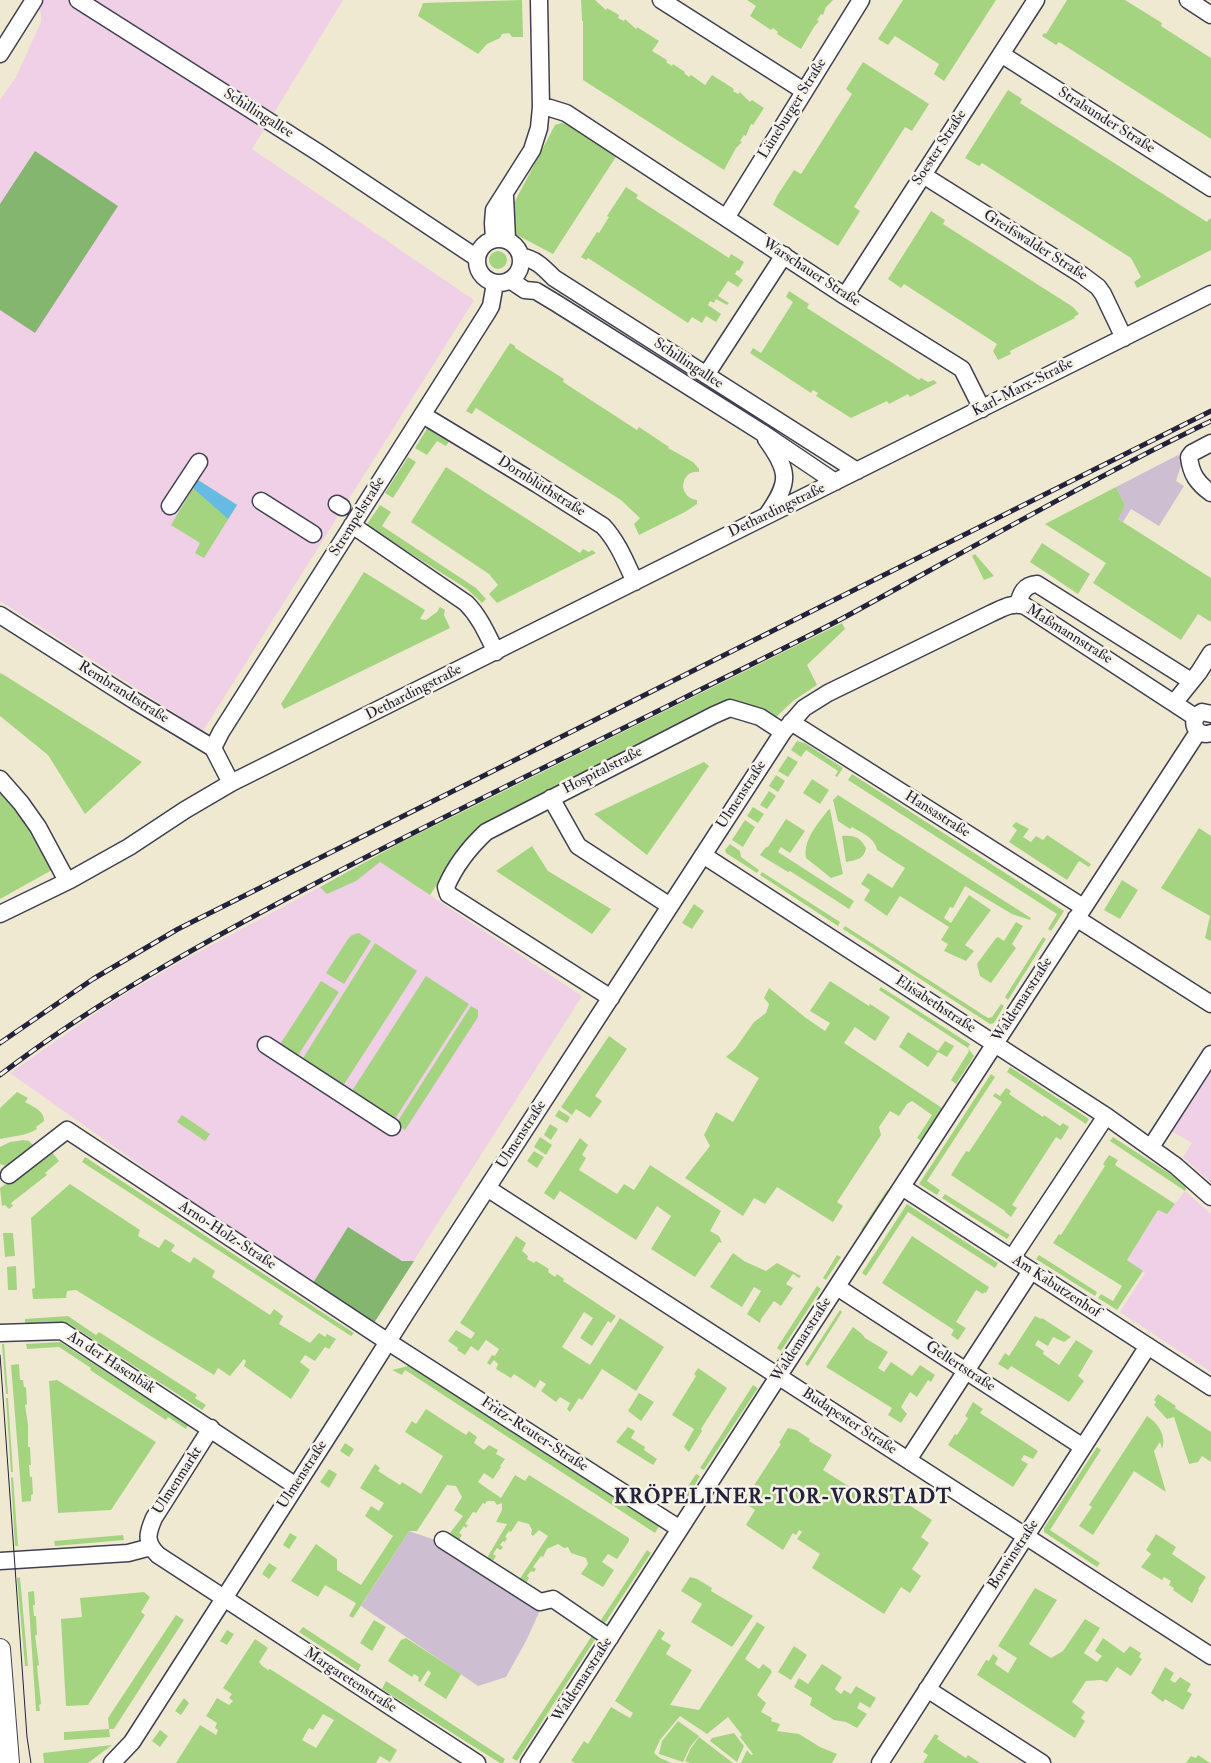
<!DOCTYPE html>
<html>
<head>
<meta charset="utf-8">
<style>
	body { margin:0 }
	canvas { display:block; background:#f0e9d1 }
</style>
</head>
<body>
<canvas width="1211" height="1763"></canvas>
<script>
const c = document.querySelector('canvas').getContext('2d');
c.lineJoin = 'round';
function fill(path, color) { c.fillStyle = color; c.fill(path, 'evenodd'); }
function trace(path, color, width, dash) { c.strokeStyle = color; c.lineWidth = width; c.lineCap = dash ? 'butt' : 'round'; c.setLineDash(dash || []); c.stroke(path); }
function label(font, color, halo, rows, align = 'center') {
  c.font = font + ' "IM FELL Double Pica",serif'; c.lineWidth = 5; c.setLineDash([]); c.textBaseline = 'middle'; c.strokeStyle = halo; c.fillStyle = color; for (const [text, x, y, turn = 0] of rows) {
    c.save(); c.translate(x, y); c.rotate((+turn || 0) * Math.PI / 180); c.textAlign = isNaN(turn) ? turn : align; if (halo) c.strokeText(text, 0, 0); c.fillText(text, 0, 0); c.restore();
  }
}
const built = new Path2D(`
	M34,0H343L252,149L474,300L203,731L0,601V100L16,77L41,22V12L31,5Z
	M380,862L582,996L374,1323L174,1189L10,1073L109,1004L178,963L320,887L328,894Z
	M1211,1061V1183L1183,1157L1192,1143L1168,1129Z
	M1185,1191L1211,1214V1372L1120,1312L1145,1273L1127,1260L1159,1209L1167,1214Z`);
const industrial = new Path2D(`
	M1178,455L1182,462L1176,481L1184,486L1159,526L1131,509L1123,522L1117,518L1125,505L1116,487Z
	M409,1531L435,1540L541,1608L526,1641L506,1677L478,1686L361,1606Z`);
const green = new Path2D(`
	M522,0L523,37H512L509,33L502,34L500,38L487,44L478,54L418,16L423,3Z
	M581,0H595L606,10L607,8L619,15L618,18L624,21L625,19L636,29L637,27L659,41L652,51L667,60L666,62L672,66L673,64L685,72L684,73L689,77L691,75L705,85L712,75L734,89L733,91L738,94L740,92L750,102L752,100L764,108L753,125L751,124L746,136L744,135L740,141L742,142L736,148L724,170L583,80V21H582Z
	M747,0H833L826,7L823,15L821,14L817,20L819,21L814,27L801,49L777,34L778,32L773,28L771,30L750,16L756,6Z
	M903,0H996L944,81L934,74L939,64L895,36L888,45L878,39Z
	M1067,0H1125L1162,23L1161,26L1211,58V139L1059,42L1056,45L1042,36L1044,33L1046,34Z
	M863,62L929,104L912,131L905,127L854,207L860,211L838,246L773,205L777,196L794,170L801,174L852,94L846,89Z
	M1008,90L1022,99L1020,103L1188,210L1207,222L1210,218L1211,219V250L1137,288L1134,282L1141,277L1131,258L982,163L979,166L965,158Z
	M561,123L572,125L619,152L553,254L515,234L512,222L514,203L555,125Z
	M626,187L638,195L636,198L729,258L731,254L744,262L739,271L737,270L735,274L743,280L738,287L728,281L718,296L729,303L727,305L716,299L714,303L710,301L708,305L721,314L716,322L706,316L702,323L692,317L688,323L588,258L586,260L581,257L597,232L599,233L609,217L607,216Z
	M931,211L945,220L943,224L1073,307L1079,314L1074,317L1075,318L1010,351L1011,354L998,360L993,351L997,344L904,284L901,288L888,279Z
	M489 260a9 9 0 1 1 18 0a9 9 0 1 1-18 0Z
	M789,291L809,304L807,308L919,380L921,378L928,382L934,380L937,383L910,397L908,394L889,404L887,401L851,418L816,396L818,393L813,390L811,393L750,353L753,348L761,353L793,302L786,297Z
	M510,343L515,346V348L564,379L563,382L637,430L639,427L669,447L668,448L693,462L699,469V472C690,471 684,476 683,486C684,494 689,499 697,500V504L685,512L639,535L634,524L640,518L621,500L476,408L472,414L466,411Z
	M428,427L450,440L446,446L437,441L427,455L415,448Z
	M408,457L416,462L393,498L385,493Z
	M446,467L580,553L583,549L589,552L592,550L596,553L497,603L489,594L498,585L489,574L411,522Z
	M198,480L237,505L204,558L195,553L200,543L171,525Z
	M1116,487L1125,505L1118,519L1211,578V622L1198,614L1181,640L1093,583L1106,563L1045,524Z
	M380,505L391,512L382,526L476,588L486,599L482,603L467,589L367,526V524Z
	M1042,543L1090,574L1078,594L1030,562Z
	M975,554L994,576L984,580L972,556Z
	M364,572L425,610L420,619L426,620L437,612L440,607L445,610L444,615L450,628L284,709L281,704Z
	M842,623L845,629L807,665L817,685L793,701L772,721L727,705L486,825L467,838L430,895L380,862L356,881L327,894L320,887L400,843Z
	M0,673L4,675L142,762L85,814L48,755L0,716Z
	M797,741L805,743L843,768L837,777L835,776L838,771L806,750L801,757L791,750Z
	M788,756L798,762L788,777L778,771Z
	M704,762L709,766L647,855L594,814Z
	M852,774L1064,911L1051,931L1048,929L1057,914L848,780Z
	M776,775L785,781L778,792L769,786Z
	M812,779L829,790L820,804L803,793Z
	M0,789L30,828L52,870L0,899Z
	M769,791L776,796L767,809L760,805Z
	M838,795L1031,918L1030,920L1012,914L965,886L953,908L950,907L944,918L951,923L969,895L991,910L965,945L974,951L966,961L944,951L948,944L941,940L949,927L900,896L887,916L864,900L870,890L861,884L868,873L892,888L905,868L877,850C875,838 862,833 852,827L850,829L838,821L833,800Z
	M753,807L764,814L758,823L747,816Z
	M830,809L843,874L831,878L806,858C803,839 818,824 828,810Z
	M786,819L805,831L790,853L781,847L778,852L854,901L849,909L790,871L788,872L760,855L766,847H768Z
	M745,820L755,827L743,847L732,840Z
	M1016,822L1029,829L1023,837L1031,842L1036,836L1043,840L1047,835L1091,864L1089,867L1079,861L1067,880L1009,842L1017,830L1012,826Z
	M1199,828L1211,836V941L1205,938L1210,916L1161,888Z
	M842,836C854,835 860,837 866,848C864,859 857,860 846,862Z
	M730,844L740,851L741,857L759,870L757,873L726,853L725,850Z
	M532,846L548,871L611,909L592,934L496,871Z
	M762,872L840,922L838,926L760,875Z
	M1122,880L1138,890L1120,919L1104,910Z
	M694,904L704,911L692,929L682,923Z
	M1016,922L1023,926L1012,944L1016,948L991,983L980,976L977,964L996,938L998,937L1004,941Z
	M845,926L988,1018L992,1017L1001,1004L1004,1006L994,1023L990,1024L843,929Z
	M359,933L371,941L344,984L326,973L348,939L352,935Z
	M1043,937L1046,939L1008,1000L1005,997Z
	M375,943L417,971L341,1089L300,1063Z
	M426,976L469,1004L393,1122L350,1094Z
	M321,981L339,992L295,1060L277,1049Z
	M830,981L869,1006L870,1004L890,1017L875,1041L855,1027L844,1043L945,1110L923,1142L917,1138L932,1115L912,1101L907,1104L899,1116L890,1111L879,1127L881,1135L837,1202L843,1206L833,1222L777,1187L765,1204L754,1198L743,1216L685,1178L710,1146L704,1135L716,1112L733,1122L759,1078L726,1057L735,1049L754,1022L766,1013L769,1004L764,998L769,988L806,1018L825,1031L830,1023L810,1011Z
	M881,987L970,1044L968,1048L974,1056L956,1084L951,1080L969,1051L968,1048L879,990Z
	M471,1006L478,1010V1017L405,1130L396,1124Z
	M908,1032L938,1051L945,1041L954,1046L947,1057L938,1052L928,1067L899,1047Z
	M609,1036L627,1049L595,1096L602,1101L590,1118L576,1109L572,1115L561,1107Z
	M1010,1067L1089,1119L1086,1124L1007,1072Z
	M991,1074L995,1077L927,1181L940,1190L937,1195L919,1184Z
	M1006,1088L1011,1091L1009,1094L1043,1117L1044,1115L1060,1126L1063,1123L1069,1127L1061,1140L1056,1137L1012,1205L1017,1208L1011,1217L1005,1212V1211L951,1175L966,1151L969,1152L1002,1102L993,1096L995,1093L1000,1096Z
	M17,1092L28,1098L25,1102C32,1106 45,1111 44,1121L36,1127L37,1129C27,1136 13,1136 0,1139V1108Z
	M559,1110L570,1117L567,1123L555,1116Z
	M182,1115L210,1134L205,1141L177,1122Z
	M550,1124L558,1129L551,1140L544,1135Z
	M540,1137L552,1145L546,1155L534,1147Z
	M1113,1137L1187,1185L1185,1191L1110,1141Z
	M580,1138L588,1145L582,1155L586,1158L579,1170L617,1194L624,1184L634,1190L650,1165L721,1211L710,1231L719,1236L722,1243L719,1242L695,1277L651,1249L671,1216L657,1206L636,1240L560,1191L554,1200L544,1193Z
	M24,1140L29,1141L34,1146L6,1166L0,1164V1147L10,1142Z
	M534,1151L544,1157L537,1168L527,1161Z
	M52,1152L59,1161L45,1173L47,1175L11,1203L13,1206L9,1209L5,1205L2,1206L0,1188Z
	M1109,1155L1118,1160L1115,1165L1175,1204L1167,1214L1158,1210L1127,1260L1143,1271L1117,1310L1098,1298L1101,1294L1113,1301L1122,1286L1053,1243L1059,1234L1061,1235L1105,1166L1103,1164Z
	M85,1157L354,1333L351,1336L82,1162Z
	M70,1184L140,1230L138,1236L159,1248L165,1239L175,1245L171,1251L190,1263L194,1257L215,1271L212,1277L270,1315L274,1309L283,1316L279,1324L310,1343L319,1333L325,1337L327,1334L336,1339L329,1349L325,1347L315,1361L305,1355L300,1362L310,1370L291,1399L244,1366L246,1361L244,1359L230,1376L218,1368L214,1375L76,1290L67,1291L66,1298L33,1299L32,1289L35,1288L31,1218Z
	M887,1190L891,1193L866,1233L861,1230Z
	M945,1194L1010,1235L1007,1239L942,1198Z
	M907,1204L998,1263L995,1268L908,1212L866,1276L862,1273Z
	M3,1233H13L15,1256L5,1257Z
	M516,1236L526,1243L522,1251L528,1256L527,1259L534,1263L536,1261L549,1269L548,1272L555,1277L557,1274L564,1279L563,1281L616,1316L611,1323L608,1321L592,1346L580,1338L593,1318L584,1312L562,1347L590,1365L620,1318L664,1347L636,1391L602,1369L582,1400L579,1398L570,1412L567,1409L570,1403L560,1397L556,1402L541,1391L546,1384L540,1380L535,1388L514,1374L511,1378L496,1369L498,1364L494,1360L490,1365L487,1363L492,1355L495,1356L499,1349L486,1340L478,1351L471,1346L465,1355L457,1350L458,1348L448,1341L456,1330L471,1339L475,1333L460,1323Z
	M912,1236L989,1287L986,1293L984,1292L983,1294L976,1290L956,1322L966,1328L958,1340L951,1335L954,1330L882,1283Z
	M733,1253L744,1261L766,1271L777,1263L801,1276L799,1278L793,1274L786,1284L793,1288L781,1306L774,1301L761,1319L760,1323L747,1314L761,1291L754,1287L742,1307L710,1287Z
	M837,1255L841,1257L826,1280L823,1278Z
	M1039,1255L1097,1292L1095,1296L1036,1259Z
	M16,1266L17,1290H8L7,1267Z
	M817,1286L821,1289L781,1351L777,1348Z
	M840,1310L842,1312L808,1366L805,1364Z
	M68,1316L96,1335L99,1332L197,1395L195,1398L206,1405L202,1410L68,1323L25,1324V1319Z
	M1035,1316L1041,1319L1042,1318L1071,1337L1064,1342L1053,1337L1048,1346L1038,1340L1035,1345L1044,1351L1043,1354L1059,1365L1076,1340L1093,1351L1078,1376L1084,1381L1069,1402L1011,1366L1008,1370L998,1364L1005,1353L1009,1356Z
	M853,1327L862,1334L865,1338L888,1352L878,1368L884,1372L891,1362L912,1376L920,1365L935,1375L931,1382L928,1380L917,1397L910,1392L901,1407L907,1414L901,1423L888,1415L892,1408L826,1367Z
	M60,1342L188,1425L186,1429L168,1417L166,1420L90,1370L91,1368L59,1347L27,1349L26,1344Z
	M2,1344H4L8,1394H6Z
	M19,1364L20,1380H23L24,1387H26L27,1404L25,1405L28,1425V1447H30L31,1465H29L30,1477H32L33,1494L31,1495V1501L22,1502L11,1365Z
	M408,1366H412L656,1520L659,1526L655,1533L405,1370L402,1375L392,1370Z
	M698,1368L727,1388L701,1429L702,1431L689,1452L684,1447L694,1429L672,1415L696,1376L694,1374Z
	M57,1380L156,1442L111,1510L58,1513L49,1381Z
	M753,1385L758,1388L704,1470L700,1468Z
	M639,1393L654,1402L641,1421L628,1411Z
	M1158,1394L1176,1406L1175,1408L1211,1432V1462L1202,1456L1198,1462L1189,1464L1174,1417L1167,1419L1154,1405L1156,1402L1154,1400Z
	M6,1398H8L13,1472H11Z
	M973,1402L983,1409L980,1413L1038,1451L1033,1459L1024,1455L1021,1460L1028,1464L1013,1487L948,1445L955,1434L957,1435L968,1418L965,1416Z
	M426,1409L466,1435L469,1431L477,1437L474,1443L484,1450L489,1445L498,1450L496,1454L505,1459L500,1466L501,1467L493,1479L484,1473L478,1482L501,1498L515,1475L525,1481L529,1475L629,1538V1541L617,1559L608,1554L602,1562L614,1570L603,1587L581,1574L588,1564L586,1558L571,1553L568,1547L564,1548L558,1544L547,1549L543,1557L541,1556L533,1567L536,1569L534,1572L531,1571L527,1576L529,1578L526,1583L519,1580L548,1536L539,1530L533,1536L531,1534L532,1530L529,1524L518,1521L511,1532L509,1531L505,1537L507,1538L505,1542L503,1541L500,1545L503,1547L501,1550L497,1548L493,1554L496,1556L493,1561L487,1558L507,1524L496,1522L502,1510V1503L497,1505L494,1501H487L485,1504L483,1503L476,1513L473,1512L465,1524L468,1525L466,1528L464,1526L459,1533L462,1535L459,1540L450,1533L463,1516L454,1510L462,1497L456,1486L447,1485L417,1531H409L353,1618L349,1616L356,1603L325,1585L318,1597L291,1581L316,1544L337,1559V1570L361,1585L393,1536L365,1516L371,1506L379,1511L384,1503L360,1488L375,1464L380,1468L378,1471L400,1485L402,1482L421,1494L443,1456L405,1432L412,1421L416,1424Z
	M1147,1416C1158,1423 1167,1436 1162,1449L1160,1442L1154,1451L1166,1492L1134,1471L1093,1535L1079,1526L1092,1507L1089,1505Z
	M628,1427L635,1431L631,1438L645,1447L644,1450L657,1459L653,1465L616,1442Z
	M788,1428L796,1430L810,1439L809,1441L832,1455L823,1470L872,1501L882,1487L932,1520L921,1537L929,1543L912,1569L921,1576L910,1593L901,1587L884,1614L812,1568L820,1554L797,1539L802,1532L799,1530L796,1535L793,1533L783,1550L746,1525L755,1510L743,1502L781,1444L779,1443Z
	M345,1443L354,1449L349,1457L340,1451Z
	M1097,1447L1101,1450L1050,1530L1100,1563L1097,1567L1044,1532V1528Z
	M329,1469L337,1474L329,1488L320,1482Z
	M696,1474L700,1476L685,1502L680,1499Z
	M13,1477L18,1546H15L11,1478Z
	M290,1533L297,1537L289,1549L283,1545Z
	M1156,1534L1176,1547L1172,1554L1206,1577L1198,1589L1199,1590L1192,1603L1173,1590L1174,1588L1169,1585L1171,1581L1164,1577L1162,1580L1141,1567L1151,1554L1146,1550Z
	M123,1535L124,1540L55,1546L54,1541Z
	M647,1550L651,1553L603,1626L599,1623Z
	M269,1563L277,1568L269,1579L262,1574Z
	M20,1577L28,1666H25L17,1578Z
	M690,1577L697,1579L712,1588L711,1591L753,1616L732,1647L691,1622L702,1604L681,1591Z
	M1035,1588L1057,1600L1029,1644L1051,1658L1063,1651L1085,1619L1100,1628L1084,1653L1097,1662L1102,1656L1095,1651L1103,1638L1124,1653L1130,1646L1141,1653L1139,1657L1142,1659L1131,1676L1117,1667L1107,1682L1101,1680L1086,1681L1072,1702L1085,1712L1081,1718L1085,1721L1075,1738L977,1675L986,1660L989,1661L993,1654L998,1658L995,1664L1008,1673L1017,1658L998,1646Z
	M34,1591L35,1605H33L34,1616H36L37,1635H35L39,1665L37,1666L41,1704L39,1705L40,1711H36L28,1592Z
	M144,1592L150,1597L141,1612L145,1615L88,1705L66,1706L61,1619L82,1617L80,1598Z
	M176,1615L184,1620L114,1729H109L110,1737L64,1740V1732L109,1729L108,1718Z
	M374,1620L386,1627L372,1651L360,1643Z
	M757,1622L765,1627L745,1659L759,1669L763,1664L770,1669L772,1672L757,1695L766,1703L761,1712L772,1718L771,1721L780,1724L777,1731L799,1734L820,1747L837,1754L832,1763H741L747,1750L751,1755L753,1754L740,1737L742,1735L728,1717L707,1734L680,1716L660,1740L654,1753L660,1758L672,1763H575L571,1761L584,1741L588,1744L611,1707L630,1718L633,1713L615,1701L659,1629L665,1633L661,1639L671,1645L666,1654L692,1670L670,1705L699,1710Z
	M303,1627L361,1665L358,1671L299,1632Z
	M227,1630L234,1634L227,1645L220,1641Z
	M595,1631L599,1633L517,1761L512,1758Z
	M406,1638L461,1674L446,1699L424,1685L431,1673L428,1670L420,1682L418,1681L419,1677L414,1674L412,1677L388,1661L401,1640Z
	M255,1639L268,1648L259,1662L261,1664V1665L268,1670L270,1669L397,1750L390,1762L380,1756L376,1763H176L200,1725L216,1735L218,1730L215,1728L217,1723L206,1716L217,1698L229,1705L233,1701L229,1698L232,1694L223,1688ZM323,1714L334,1720L316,1748L302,1740L309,1728L313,1730Z
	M794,1646L807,1655L791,1680L778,1672Z
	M822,1664L842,1677L835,1689L841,1694L844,1690L851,1694L856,1686L876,1698L870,1708L860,1702L857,1708L867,1714L857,1728L846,1722L834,1720L810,1705L812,1698L794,1687L799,1678L808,1684Z
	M1165,1667L1174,1673L1170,1680L1175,1683L1180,1677L1191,1684L1187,1691L1192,1694L1183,1710L1165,1699L1163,1702L1151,1693Z
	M386,1681L505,1759L503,1763H500L382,1689Z
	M184,1698L189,1703L181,1715L175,1711Z
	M678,1721L699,1736L690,1747L683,1762L659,1754L662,1741Z
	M160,1730L168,1736L160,1747L152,1741Z
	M734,1733L744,1746L737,1762L710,1741L712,1738Z
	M935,1734L939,1736L937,1739L966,1758L968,1755L980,1763H923L928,1755L923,1752Z
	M699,1737L733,1763H690L685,1761L691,1748Z
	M112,1745L88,1763H44L43,1753Z
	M1198,1755L1210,1763H1186L1191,1756L1196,1758Z`);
const forest = new Path2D(`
	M35,151L118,206L35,333L0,310V204Z
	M348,1227L402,1261H414L374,1323L313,1283Z`);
const water = new Path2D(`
	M198,480L237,505L228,519L193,488Z`);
const minor = new Path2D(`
	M78,0L319,153L477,258
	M661,0L804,91
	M1188,0L1211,15
	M0,54L34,0
	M1001,54L1211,188
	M541,107L550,108L566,113L845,296L962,369L982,409
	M923,175L1082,275L1098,287L1103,294L1124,338
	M505,197L507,239
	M726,218L861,0
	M477 261a22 22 0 1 1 44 0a22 22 0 1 1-44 0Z
	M494,239L493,223L494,210L532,150L539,128L541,107L539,0
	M522,257C536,259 544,268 554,278L857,471
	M510,280L525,290L536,291L556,303L761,432L835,482
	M845,296L1036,0
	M706,375L784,255
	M423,415L537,484L603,526C618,542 626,563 635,582
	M766,439C790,472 790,482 767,515
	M1211,443L1192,453L1189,457C1191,474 1197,483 1211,493
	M261,501L313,534
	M337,504L342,507
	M170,506L199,462
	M352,525L466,603C480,617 487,634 496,652
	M1018,604C1021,593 1024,585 1037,584L1191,681
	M0,615L135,701L213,748L231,783
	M1174,703L1199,672L1211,653
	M1211,714L1202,712C1187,720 1196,738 1211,733
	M791,722L1083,907
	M213,748L221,732L487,313L491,306L495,283
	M0,779L21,803L38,827L67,881
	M551,798L578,846L670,906
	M703,855L1106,1116L1176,1166L1211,1197
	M0,914L70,880L129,847L185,810L231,783L1211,294
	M1076,918L1211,1004
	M611,998L448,894L446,887C455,866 470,847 486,832L714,715L730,708L760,717L783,732
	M266,1045L392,1127
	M1151,1147L1211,1054
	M9,1175L67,1130L376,1334L680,1529
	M902,1187L1211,1387
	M487,1188L1211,1656
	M1012,1258L1106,1116
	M837,1287L1083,1447
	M0,1333L62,1331L296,1486
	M211,1428L154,1518C147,1534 145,1542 158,1555L477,1763
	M908,1460L1031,1271
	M443,1540L540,1602L553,1599L610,1638
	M0,1561L128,1553L151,1547
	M927,1689L1042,1763
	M112,1763L132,1742L339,1419L406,1313L783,732L804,708L828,693L992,613C1003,608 1012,602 1025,606L1195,717
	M529,1763L783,1369L1198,732
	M880,1763L1148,1346`);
const major = new Path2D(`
	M0,1649L9,1763`);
const tram = new Path2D(`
	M0,1355L27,1737L31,1763`);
const rail = new Path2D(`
	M0,1043L93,979L178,929L1211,411
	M0,1075C94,1003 197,946 301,891C425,825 552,764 678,701C733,673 790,646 845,617C966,551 1086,482 1211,421`);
const streetNames = [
	["Lüneburger Straße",793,109,-58],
	["Schillingallee",258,114,32],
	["Stralsunder Straße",1106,121,32],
	["Soester Straße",940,148,-57],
	["Greifswalder Straße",1035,246,32],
	["Warschauer Straße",811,273,33],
	["Schillingallee",688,364,33],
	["Karl-Marx-Straße",1023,388,-27],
	["Dornblüthstraße",541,487,32],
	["Dethardingstraße",777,511,-26],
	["Strempelstraße",358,517,-58],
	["Maßmannstraße",1069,635,32],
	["Rembrandtstraße",123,693,32],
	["Dethardingstraße",414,693,-27],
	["Hospitalstraße",603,771,-27],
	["Ulmenstraße",742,795,-57],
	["Hansastraße",937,815,32],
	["Waldemarstraße",1023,1000,-57],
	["Elisabethstraße",935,1005,33],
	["Ulmenstraße",522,1135,-57],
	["Arno-Holz-Straße",227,1236,33],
	["Am Kabutzenhof",1056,1287,33],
	["Waldemarstraße",802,1340,-57],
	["An der Hasenbäk",111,1363,33],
	["Gellertstraße",960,1367,33],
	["Budapester Straße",849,1422,33],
	["Fritz-Reuter-Straße",534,1435,33],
	["Ulmenstraße",303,1475,-57],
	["Ulmenmarkt",178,1481,-57],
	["Borwinstraße",1014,1555,-57],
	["Waldemarstraße",583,1680,-57],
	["Margaretenstraße",350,1681,33]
];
const districtNames = [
	["KRÖPELINER-TOR-VORSTADT",783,1499]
];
fill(built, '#efd0e6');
fill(industrial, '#cdbed2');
fill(green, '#a5d481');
fill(forest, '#84b66f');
fill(water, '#66bbe2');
trace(minor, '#414052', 19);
trace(major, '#414052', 22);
trace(minor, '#fff', 16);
trace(major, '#fff', 20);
trace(tram, '#22223b', 1);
trace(rail, '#22223b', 5);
trace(rail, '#f7f3e8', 3, [9]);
label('15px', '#22223b', '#f7f3e8', streetNames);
c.letterSpacing = '1px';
label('bold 20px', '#22223b', '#f7f3e8', districtNames);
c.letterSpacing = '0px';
</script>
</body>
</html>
